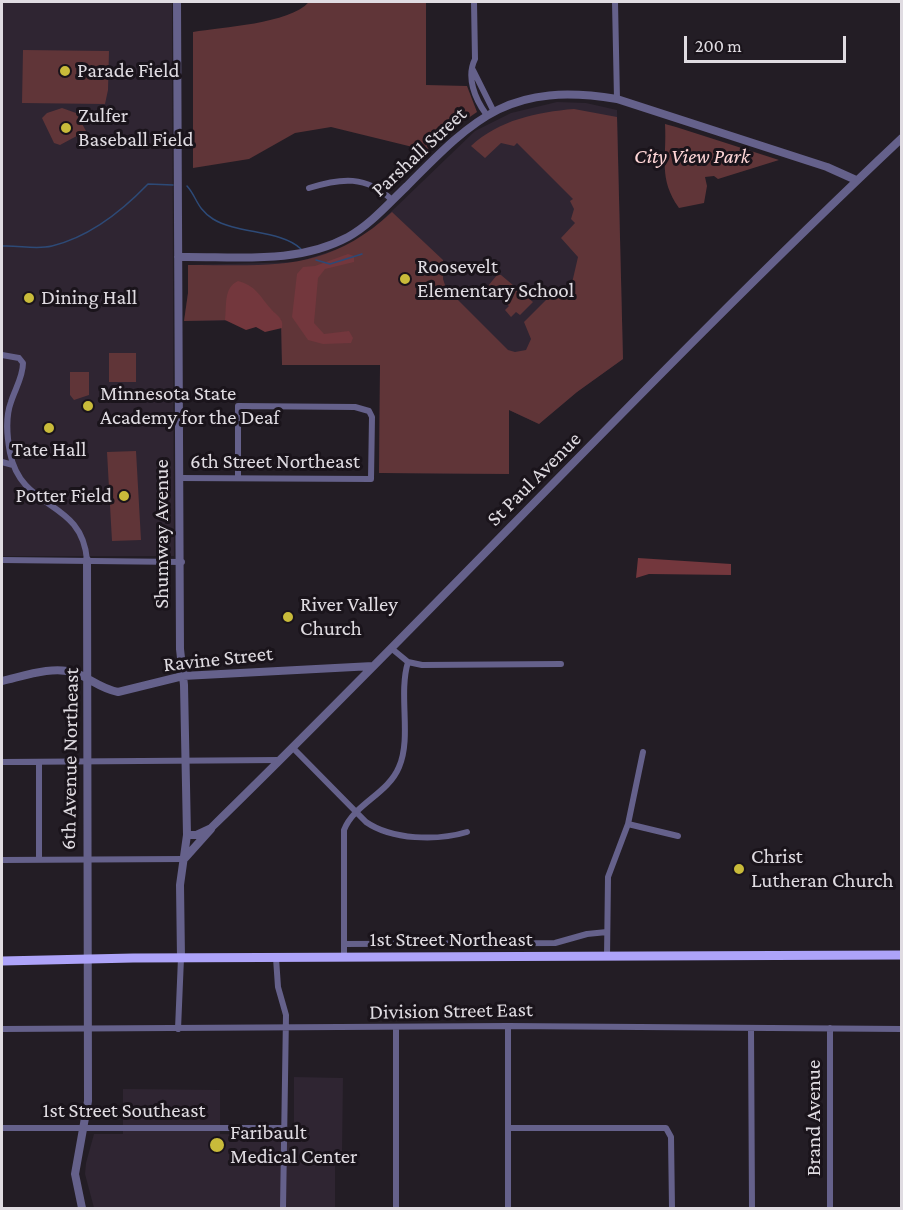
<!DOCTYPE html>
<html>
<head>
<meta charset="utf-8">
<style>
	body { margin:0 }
	#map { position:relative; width:903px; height:1210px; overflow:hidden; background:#231d25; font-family:"Crimson Pro",serif }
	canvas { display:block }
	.frame { position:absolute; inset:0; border:3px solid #e0dce2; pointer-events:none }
	.scale { position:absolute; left:684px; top:36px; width:162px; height:27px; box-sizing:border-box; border:3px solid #e0dce2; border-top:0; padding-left:8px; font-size:18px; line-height:21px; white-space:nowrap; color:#e0dce2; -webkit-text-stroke:4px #1a141b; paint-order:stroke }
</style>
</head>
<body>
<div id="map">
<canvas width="903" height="1210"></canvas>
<div class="frame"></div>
<div class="scale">200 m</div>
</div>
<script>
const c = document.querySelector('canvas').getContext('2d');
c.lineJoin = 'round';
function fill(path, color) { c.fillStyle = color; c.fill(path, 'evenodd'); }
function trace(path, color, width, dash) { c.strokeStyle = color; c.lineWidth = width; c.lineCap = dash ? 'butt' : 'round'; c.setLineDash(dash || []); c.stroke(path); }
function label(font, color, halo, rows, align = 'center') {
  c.font = font + ' "Crimson Pro",serif'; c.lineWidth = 6; c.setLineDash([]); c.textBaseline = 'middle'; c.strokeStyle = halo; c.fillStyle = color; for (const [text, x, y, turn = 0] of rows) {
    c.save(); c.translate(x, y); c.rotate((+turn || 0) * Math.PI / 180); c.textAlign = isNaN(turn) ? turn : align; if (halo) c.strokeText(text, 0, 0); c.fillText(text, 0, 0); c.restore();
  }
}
const built = new Path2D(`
	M2,2H172L174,556H2Z
	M557,102L586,103L617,110L623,359L577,392L539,424L509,410V474L379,473L380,365H282L281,320L184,321L188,293V265L298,262L350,245L368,234L475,131L511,113Z
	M294,1077L343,1078L342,1154L335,1162V1208H94L85,1174L86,1163L94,1134H123V1089L220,1090V1134L294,1136Z`);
const green = new Path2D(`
	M309,2H426V85L467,86L477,112L448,132L429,151L331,127L295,133L249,159L193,168V32C222,27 289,24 309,2Z
	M23,50L109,51L108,90L105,104L22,103Z
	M62,108L76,113L86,131L60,145L54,143L42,118L47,113Z
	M574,109L617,117L623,359L577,392L539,424L509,410V474L379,473L380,365H282L281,319L184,321L188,293V265C272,265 326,273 392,212L443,260V279L446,288L508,350L515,352L526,350L531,339L524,322L557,289L566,288L572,283L578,257L561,238L575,223L571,219L574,209L570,201L573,199L517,143L514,146L501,143L485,158L471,146C499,120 537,112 574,109Z
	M665,124L676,127L779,160L718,179L714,176L705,177L707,186L704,203L679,208C658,178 667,159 665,124Z
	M497,275H501L533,302L520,315L516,312L511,317L505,310L509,306L488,286Z
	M109,353H136V382H109Z
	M70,372H89V395L74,400L70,395Z
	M136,451L141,540L112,541L107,452Z`);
const forest = new Path2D(`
	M348,254L354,256V262L325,269L318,278L314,323L324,334L349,331L353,338L351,343L323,344L308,340L292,317L297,274L303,267L315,266Z
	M238,281C256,286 259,295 271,309C277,316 284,318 282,328L265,332L256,327L246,330L225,320C227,306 223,288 238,281Z
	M638,558L731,564V575L649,574L636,578Z`);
const stream = new Path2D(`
	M187,186C197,197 196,208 213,219C237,234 282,230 301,249
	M2,246C19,245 35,250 52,246C89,237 123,210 148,184L173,185
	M316,260L330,264L362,254`);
const minor = new Path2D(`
	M474,2L475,59C466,77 475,99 486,114
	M615,2L617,99
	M473,70L493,110
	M309,188C341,178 366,175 392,200
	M2,355L19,358L23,363C23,377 15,389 11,402C5,418 7,436 10,453C22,512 82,498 87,560
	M2,462L13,465
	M179,478L371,479L372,417L369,411L355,407L238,406V478
	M2,560L182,562
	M391,648L408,662L422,665L561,664
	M293,748L366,822C392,840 437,841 467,832
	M2,762L280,760
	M39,762V860
	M628,824L678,836
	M2,860L184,859
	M344,944L555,943L587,934L607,932
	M607,957L608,877L628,824L643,752
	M276,958L278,987L286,1015L283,1208
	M344,958V830C354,804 388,794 399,767C412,737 398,695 408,662
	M508,1026V1208
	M396,1028V1208
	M751,1028L752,1208
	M2,1029L508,1026L902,1029
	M178,1029L181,958
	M2,1128H283
	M508,1128H666L671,1137L672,1208
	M830,1208V1028`);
const tertiary = new Path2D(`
	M177,2L180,649L184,685L187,835L180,885L181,958
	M178,257C236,256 296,265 348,237C371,224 388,204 407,186C477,115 511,82 617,99L827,167L856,180
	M2,681C24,676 53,665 76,673C91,679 101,689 118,692L183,676L373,666
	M187,835H196L211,828C444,601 665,361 902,138
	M185,858L211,829
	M82,1208L75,1174L88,1101L87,560`);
const primary = new Path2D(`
	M2,961L133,958L902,955`);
const markers = [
	[65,71,6,"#c9bb3a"],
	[66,128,6,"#c9bb3a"],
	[405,279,6,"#c9bb3a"],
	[29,298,6,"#c9bb3a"],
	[88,406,6,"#c9bb3a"],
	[49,428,6,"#c9bb3a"],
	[124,496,6,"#c9bb3a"],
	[288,617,6,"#c9bb3a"],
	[739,869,6,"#c9bb3a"],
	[217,1145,8,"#c9bb3a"]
];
const poiNames = [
	["Parade Field",77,71],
	["Zulfer",78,116],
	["Baseball Field",78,140],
	["Roosevelt",417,267],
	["Elementary School",417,291],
	["Dining Hall",41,298],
	["Minnesota State",100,394],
	["Academy for the Deaf",100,418],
	["Tate Hall",49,450,"center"],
	["Potter Field",112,496,"right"],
	["River Valley",300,605],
	["Church",300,629],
	["Christ",751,857],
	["Lutheran Church",751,881],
	["Faribault",230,1133],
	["Medical Center",230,1157]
];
const streetNames = [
	["Parshall Street",419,152,-43],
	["6th Street Northeast",275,462],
	["St Paul Avenue",534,479,-45],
	["Shumway Avenue",162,534,-90],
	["Ravine Street",218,659,-6],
	["6th Avenue Northeast",70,759,-89],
	["1st Street Northeast",451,940],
	["Division Street East",451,1011,-1],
	["1st Street Southeast",124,1111],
	["Brand Avenue",814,1118,-90]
];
const parkNames = [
	["City View Park",692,157]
];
fill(built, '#2f2532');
fill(green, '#603538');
fill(forest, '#73373d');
trace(stream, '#2d4a77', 1.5);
trace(minor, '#65618b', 6);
trace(tertiary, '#65618b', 8);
trace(primary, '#ada3f9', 9);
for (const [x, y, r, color] of markers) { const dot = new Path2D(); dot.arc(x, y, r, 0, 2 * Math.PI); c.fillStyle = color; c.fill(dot); trace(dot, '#1a141b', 2); }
label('21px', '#e0dce2', '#1a141b', poiNames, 'left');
label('21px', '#e0dce2', '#1a141b', streetNames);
label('italic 21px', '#ffd6d7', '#1a141b', parkNames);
</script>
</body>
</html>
